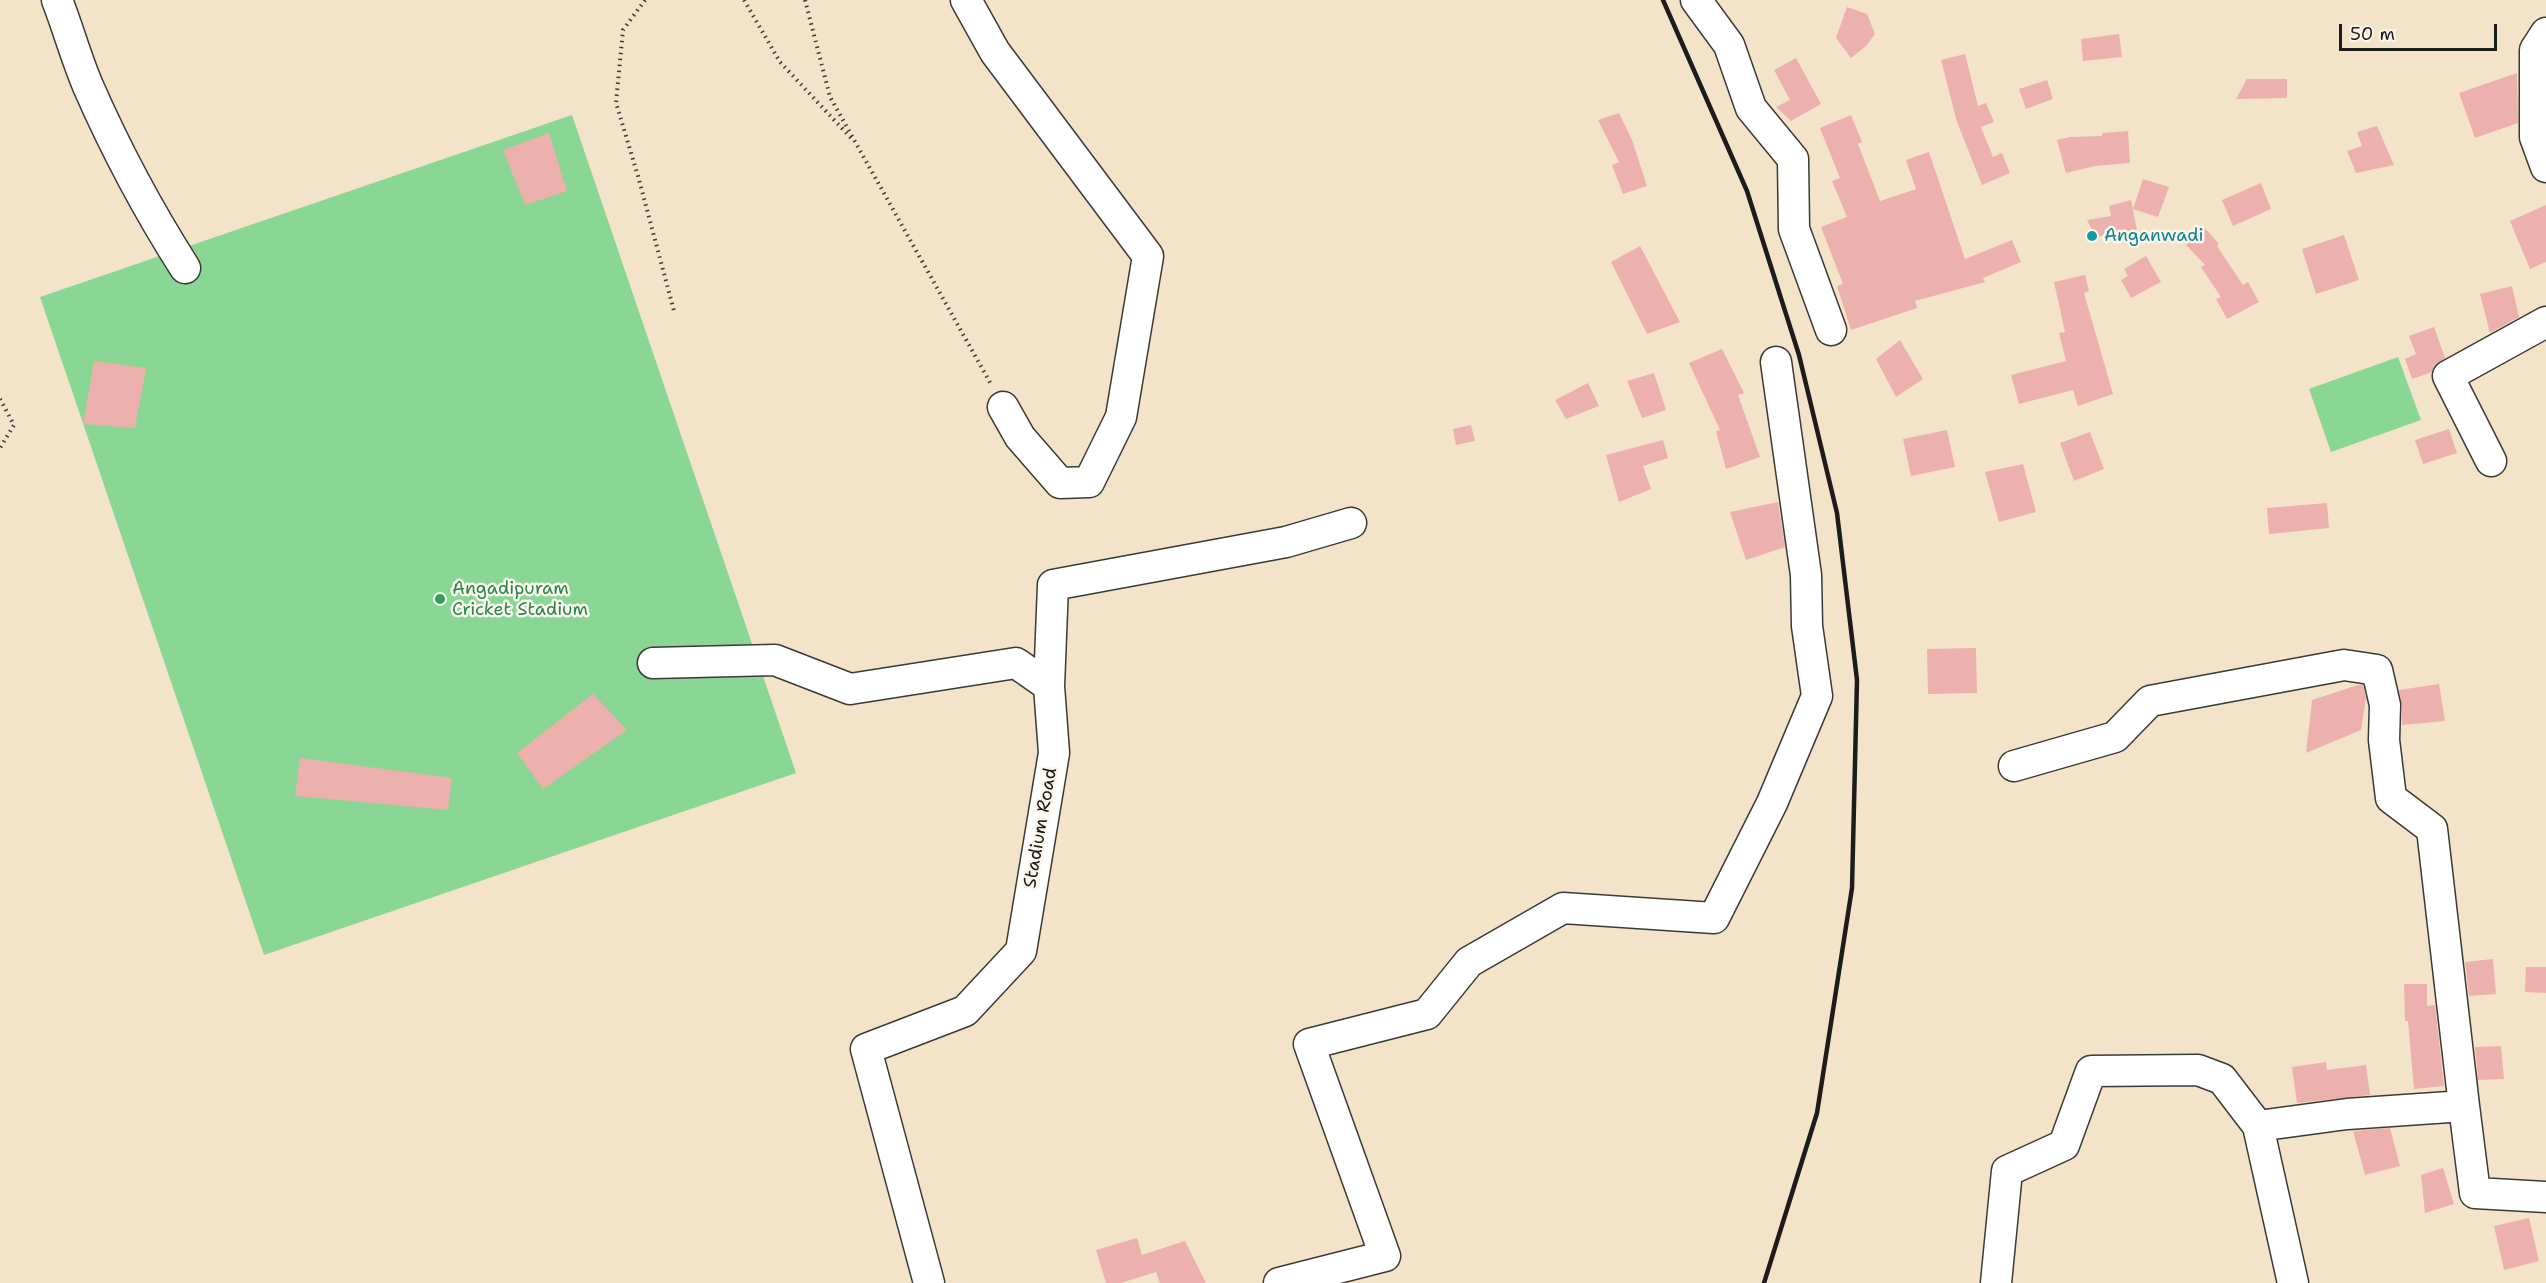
<!DOCTYPE html>
<html>
<head>
<meta charset="utf-8">
<style>
	body { margin:0 }
	#map { position:relative; width:2546px; height:1283px; overflow:hidden; background:#f3e3c8; font-family:"Shantell Sans",sans-serif }
	canvas { display:block }
	.scale { position:absolute; left:2339px; top:24px; width:158px; height:27px; box-sizing:border-box; border:3px solid #1c1c1c; border-top:0; padding-left:8px; font-size:18px; line-height:21px; white-space:nowrap; color:#1c1c1c; -webkit-text-stroke:4px #fbf7ec; paint-order:stroke }
</style>
</head>
<body>
<div id="map">
<canvas width="2546" height="1283"></canvas>
<div class="scale">50 m</div>
</div>
<script>
const c = document.querySelector('canvas').getContext('2d');
c.lineJoin = 'round';
function fill(path, color) { c.fillStyle = color; c.fill(path, 'evenodd'); }
function trace(path, color, width, dash) { c.strokeStyle = color; c.lineWidth = width; c.lineCap = dash ? 'butt' : 'round'; c.setLineDash(dash || []); c.stroke(path); }
function label(font, color, halo, rows, align = 'center') {
  c.font = font + ' "Shantell Sans",sans-serif'; c.lineWidth = 5; c.setLineDash([]); c.textBaseline = 'middle'; c.strokeStyle = halo; c.fillStyle = color; for (const [text, x, y, turn = 0] of rows) {
    c.save(); c.translate(x, y); c.rotate((+turn || 0) * Math.PI / 180); c.textAlign = isNaN(turn) ? turn : align; if (halo) c.strokeText(text, 0, 0); c.fillText(text, 0, 0); c.restore();
  }
}
const green = new Path2D(`
	M572,115L796,773L264,955L40,297Z
	M2398,357L2421,420L2331,452L2309,389Z`);
const building = new Path2D(`
	M1847,7L1867,14L1875,34L1866,46L1851,58L1836,38Z
	M2119,34L2122,57L2083,61L2081,39Z
	M1965,54L1978,106L1986,103L1994,122L1981,127L1993,157L2002,153L2010,173L1982,185L1957,122L1941,60Z
	M1796,58L1821,104L1791,121L1776,107L1790,100L1774,70Z
	M2517,73L2518,123L2475,138L2459,93Z
	M2247,79H2287V98L2236,99Z
	M2047,80L2053,99L2026,109L2019,89Z
	M1619,113L1632,140L1647,186L1623,194L1612,165L1619,162L1598,120Z
	M1851,115L1862,142L1858,144L1880,201L1916,189L1906,160L1929,152L1965,259L2012,240L2021,262L1983,278L1985,282L1915,301L1917,308L1851,330L1837,286L1843,284L1821,227L1847,217L1832,181L1840,178L1820,128Z
	M2377,126L2394,165L2356,173L2347,151L2362,146L2357,132Z
	M2128,131L2130,163L2095,166L2066,173L2057,140L2070,137L2102,136V133Z
	M549,133L567,191L525,205L503,150Z
	M2143,179L2169,187L2158,217L2133,209Z
	M2261,183L2271,209L2233,226L2222,200Z
	M2131,200L2137,230L2096,237L2087,220L2111,216L2109,206Z
	M2546,205V262L2530,269L2510,221Z
	M2205,228L2219,244L2217,246L2243,285L2248,282L2259,302L2227,319L2216,299L2221,297L2201,267L2205,265L2186,245Z
	M2344,235L2359,280L2316,294L2302,249Z
	M1640,246L1680,322L1647,334L1611,262Z
	M2146,256L2161,282L2131,298L2121,280L2128,276L2124,269Z
	M2085,275L2089,291L2084,293L2113,394L2078,406L2073,390L2019,404L2011,375L2066,361L2059,333L2065,332L2054,282Z
	M2512,286L2519,317L2490,333L2480,294Z
	M2434,327L2445,358L2434,366L2432,372L2412,379L2405,359L2416,354L2409,336Z
	M1900,340L1923,379L1896,397L1876,359Z
	M1722,349L1744,393L1738,395L1760,457L1726,469L1716,431L1720,430L1689,363Z
	M94,361L146,368L135,428L83,424Z
	M1654,373L1666,410L1642,418L1627,381Z
	M1588,383L1599,406L1566,419L1555,400Z
	M1471,425L1475,441L1456,445L1453,429Z
	M2449,429L2457,453L2423,464L2415,440Z
	M1947,430L1955,467L1911,476L1903,439Z
	M2090,432L2104,469L2074,481L2060,443Z
	M1663,440L1668,458L1643,466L1651,489L1619,502L1606,455Z
	M2023,464L2036,512L1999,522L1985,472Z
	M1778,502L1785,547L1746,560L1730,512Z
	M2327,503L2329,528L2269,534L2267,508Z
	M1976,648L1977,693L1928,694L1927,649Z
	M2439,684L2445,721L2402,725V705L2399,690Z
	M2358,685H2363L2366,698L2361,730L2306,753L2312,700Z
	M593,694L627,730L543,789L517,753Z
	M300,758L452,778L448,810L295,796Z
	M2493,959L2496,994L2469,996L2465,962Z
	M2526,967H2546V993L2525,992Z
	M2404,984H2427V1006L2435,1005L2444,1086L2414,1089L2408,1021H2405Z
	M2501,1046L2504,1079L2478,1080L2475,1047Z
	M2326,1062L2327,1070L2366,1065L2370,1095L2297,1103L2292,1067Z
	M2390,1128L2400,1166L2365,1175L2353,1131Z
	M2443,1168L2454,1204L2425,1213L2421,1175Z
	M2529,1218L2539,1261L2504,1270L2494,1226Z
	M1137,1238L1142,1255L1185,1241L1206,1283H1160L1156,1272L1121,1283H1106L1096,1250Z`);
const path = new Path2D(`
	M645,0L623,30L616,103L638,176L674,311
	M744,0L780,62L852,139
	M805,0L830,97L992,386
	M0,399L14,425L0,448`);
const minor = new Path2D(`
	M57,0C68,28 76,58 88,86C116,150 148,210 185,268
	M966,0L995,52L1148,256L1121,417L1089,482L1060,483L1020,437L1003,407
	M1696,0L1729,45L1751,108L1793,159L1794,229L1831,330
	M2546,33L2535,50V137L2546,167
	M2491,461L2448,376L2546,322
	M653,663L775,660L850,689L1016,663L1049,686L1054,753L1021,951L965,1011L866,1049L929,1283
	M1049,686L1053,585L1286,542L1351,523
	M2014,766L2115,737L2150,701L2344,665L2377,670L2385,705L2384,740L2391,798L2432,829L2464,1106
	M2258,1126L2347,1114L2464,1106L2475,1193L2546,1197
	M1279,1283L1385,1256L1309,1044L1427,1014L1469,962L1563,908L1714,918L1772,803L1817,696L1807,626L1806,575L1776,362
	M1996,1283L2007,1171L2064,1145L2091,1071L2198,1070L2222,1079L2258,1126L2293,1283`);
const rail = new Path2D(`
	M1663,0L1747,191L1799,355L1837,513L1857,680L1852,888L1817,1113L1764,1283`);
const markers = [
	[2092,236,6,"#0f9aa8"],
	[440,599,6,"#2e9e5b"]
];
const cultureNames = [
	["Anganwadi",2104,236]
];
const leisureNames = [
	["Angadipuram",452,589],
	["Cricket Stadium",452,610]
];
const streetNames = [
	["Stadium Road",1041,828,-80]
];
fill(green, '#8ad694');
fill(building, '#ecb1ad');
trace(minor, '#3c3a36', 33);
trace(path, '#3c3a36', 4, [1.5, 4.5]);
trace(minor, '#fff', 30);
trace(rail, '#1c1c1c', 4.5);
for (const [x, y, r, color] of markers) { const dot = new Path2D(); dot.arc(x, y, r, 0, 2 * Math.PI); c.fillStyle = color; c.fill(dot); trace(dot, '#fbf7ec', 2); }
label('18px', '#0d838f', '#fbf7ec', cultureNames, 'left');
label('18px', '#27864d', '#fbf7ec', leisureNames, 'left');
label('18px', '#1c1c1c', '#fbf7ec', streetNames);
</script>
</body>
</html>
